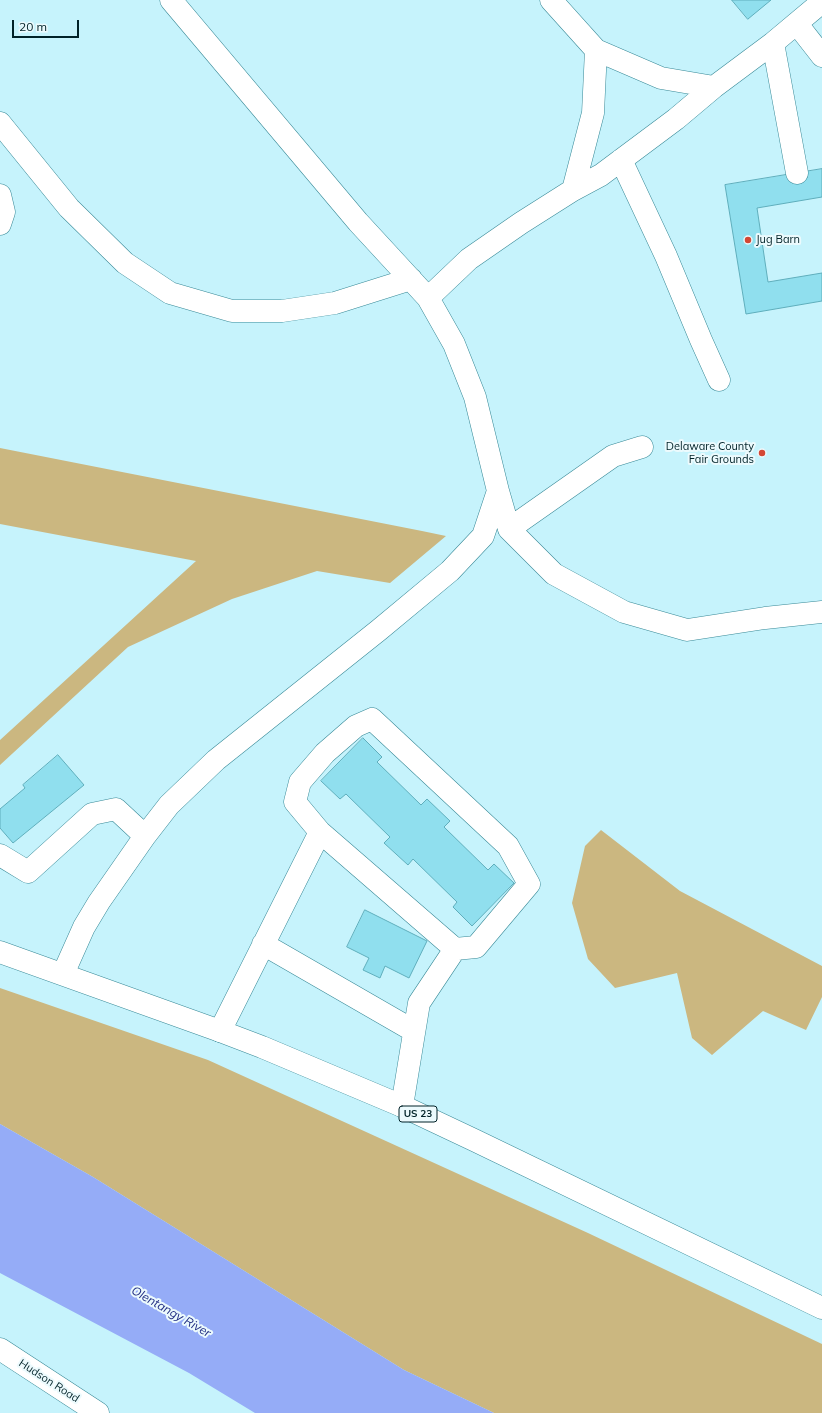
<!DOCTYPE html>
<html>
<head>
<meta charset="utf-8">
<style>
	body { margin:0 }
	#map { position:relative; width:822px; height:1413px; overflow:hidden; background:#c6f3fc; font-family:Mulish,sans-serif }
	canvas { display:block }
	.scale { position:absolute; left:12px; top:20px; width:67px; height:18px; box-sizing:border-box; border:2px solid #002228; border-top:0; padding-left:5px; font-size:12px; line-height:14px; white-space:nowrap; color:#002228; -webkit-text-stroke:3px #ecfafd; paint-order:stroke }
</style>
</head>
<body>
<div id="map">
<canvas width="822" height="1413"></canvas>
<div class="scale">20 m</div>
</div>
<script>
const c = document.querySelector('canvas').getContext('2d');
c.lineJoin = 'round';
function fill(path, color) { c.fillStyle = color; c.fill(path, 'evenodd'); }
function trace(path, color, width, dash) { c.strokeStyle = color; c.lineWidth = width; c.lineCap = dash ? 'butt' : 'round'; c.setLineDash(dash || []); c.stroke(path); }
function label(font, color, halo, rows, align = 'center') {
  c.font = font + ' Mulish,sans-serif'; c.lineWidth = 4; c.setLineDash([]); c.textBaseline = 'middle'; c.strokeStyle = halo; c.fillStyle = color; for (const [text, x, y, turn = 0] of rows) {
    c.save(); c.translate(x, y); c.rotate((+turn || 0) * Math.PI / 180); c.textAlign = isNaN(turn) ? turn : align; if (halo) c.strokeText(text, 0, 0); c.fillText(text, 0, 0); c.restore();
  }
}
const green = new Path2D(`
	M0,448L422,531L446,536L390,583L317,571L232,599L128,647L0,765V740L196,561L0,524Z
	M601,830L680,891L822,966V997L806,1030L763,1011L712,1055L692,1038L677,973L615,988L588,959L572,903L585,846Z
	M0,988L208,1060L588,1233L822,1344V1413H494L404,1370L93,1177L0,1124Z`);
const water = new Path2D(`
	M0,1124L93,1177L404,1370L494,1413H255L189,1373L0,1273Z`);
const building = new Path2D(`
	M732,0H771L748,19Z
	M822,169V197L757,208L768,282L822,273V301L746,314L725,185Z
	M363,738L382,757L377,762L421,805L427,799L450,821L444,827L488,870L494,864L514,883L472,926L453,907L457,902L413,859L408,865L384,843L390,837L346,794L340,799L321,781Z
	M58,755L84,785L13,843L0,828V809L25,788L23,785Z
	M365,910L427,941L409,978L385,966L380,978L363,970L369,958L347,947Z`);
const minor = new Path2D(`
	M171,0L358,222L428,298L454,344L475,397L498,491L509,529L554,574L624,612L687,630L765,618L822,612
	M551,0L596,50L661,78L714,87
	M797,24L822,56
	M773,43L797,173
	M0,123L69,208L125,263L170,293L232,311H282L335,303L411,279
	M621,160L666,256L701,340L719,380
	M573,190L593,113L596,50
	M0,195L4,212L0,224
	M428,298L469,259L521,223L573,190L601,175L676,119L714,87L773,43L822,2
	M509,529L613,456L642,447
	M320,832L295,802L300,782L325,753L356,726L372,719L508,846L529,884L476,947L455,949
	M0,855L28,872L92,814L116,809L145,836
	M263,944L414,1031
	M63,974L84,927L99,902L145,836L169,805L216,760L379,630L450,571L483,536L498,491
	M220,1031L320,832L455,949L419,1003L402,1106
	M0,1349L98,1413`);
const highway = new Path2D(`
	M0,952L220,1031L262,1047L402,1106L474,1140L822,1308`);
const markers = [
	[748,240,4,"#d34734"],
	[762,453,4,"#d34734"]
];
const shields = [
	[418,1114,38]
];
const shieldNames = [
	["US 23",418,1114]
];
const poiNames = [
	["Jug Barn",756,240],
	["Delaware County",754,447,"right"],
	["Fair Grounds",754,460,"right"]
];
const streetNames = [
	["Hudson Road",49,1381,33]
];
const waterNames = [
	["Olentangy River",171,1312,30]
];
fill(green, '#cbb780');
fill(water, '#95acf7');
fill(building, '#90dfee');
trace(building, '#5faebc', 1);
trace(minor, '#388997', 23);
trace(highway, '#388997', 23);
trace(minor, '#fff', 22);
trace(highway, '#fff', 22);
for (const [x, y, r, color] of markers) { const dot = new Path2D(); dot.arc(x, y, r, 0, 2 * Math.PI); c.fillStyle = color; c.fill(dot); trace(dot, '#ecfafd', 1.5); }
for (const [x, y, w] of shields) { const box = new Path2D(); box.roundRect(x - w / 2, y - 8, w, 16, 3); c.fillStyle = '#ecfafd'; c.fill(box); trace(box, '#002228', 1); }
label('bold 10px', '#002228', null, shieldNames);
label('11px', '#002228', '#ecfafd', poiNames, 'left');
label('11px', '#002228', '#ecfafd', streetNames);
label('italic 12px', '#222f84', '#ecfafd', waterNames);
</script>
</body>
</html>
